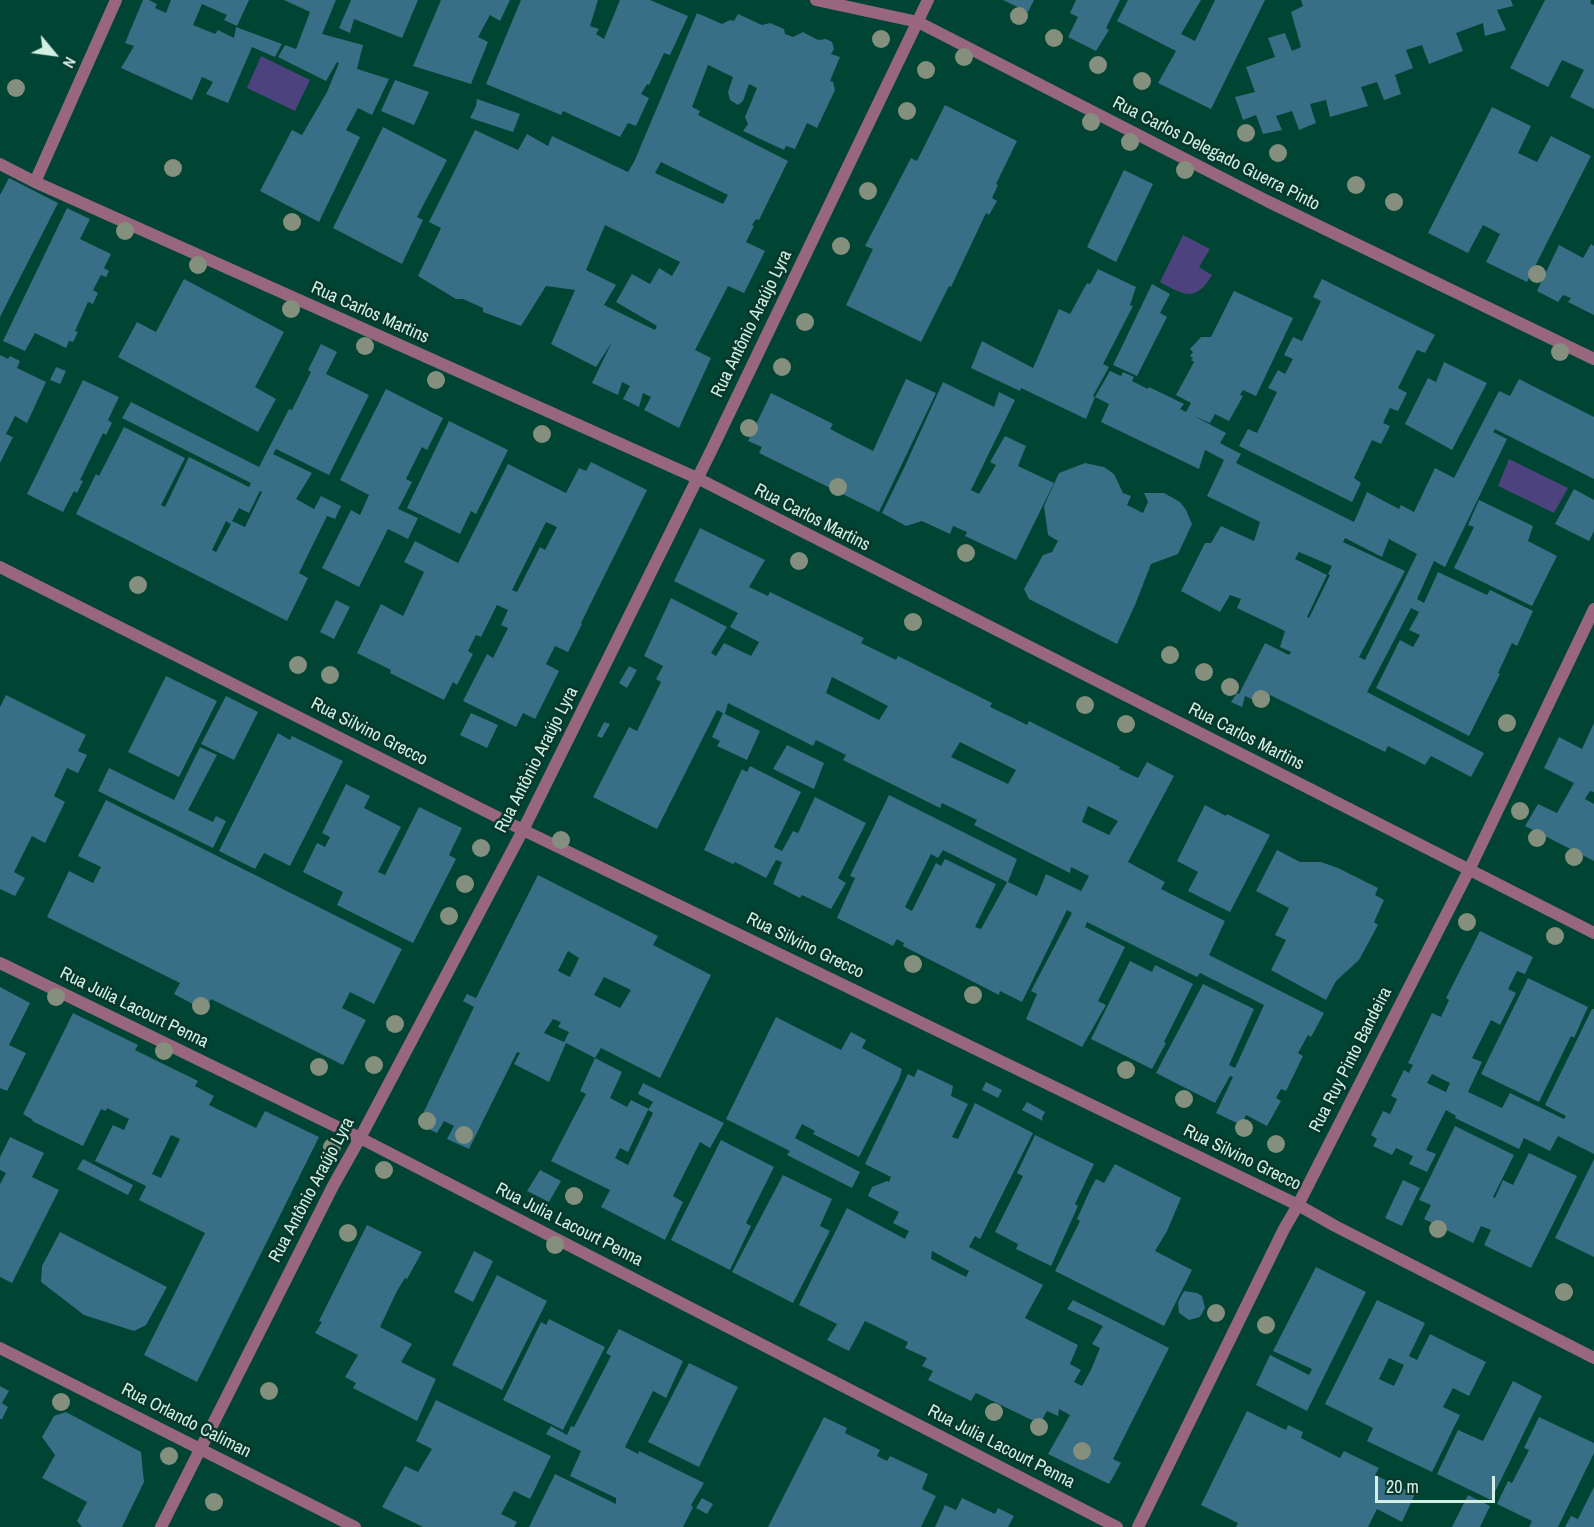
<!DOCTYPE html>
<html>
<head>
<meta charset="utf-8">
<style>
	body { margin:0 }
	#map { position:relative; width:1594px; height:1527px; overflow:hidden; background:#043; font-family:"Archivo Narrow",sans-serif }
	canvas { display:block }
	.north { position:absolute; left:24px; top:24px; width:60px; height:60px; -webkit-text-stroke:4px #07372a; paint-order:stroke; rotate:119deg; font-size:16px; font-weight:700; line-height:24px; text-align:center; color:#d2efe3 }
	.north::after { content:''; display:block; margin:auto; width:21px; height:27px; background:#d2efe3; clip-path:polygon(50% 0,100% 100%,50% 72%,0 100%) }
	.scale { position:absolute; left:1375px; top:1476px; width:120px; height:27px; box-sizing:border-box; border:3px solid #d2efe3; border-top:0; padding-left:8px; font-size:18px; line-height:21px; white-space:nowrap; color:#d2efe3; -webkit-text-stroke:4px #07372a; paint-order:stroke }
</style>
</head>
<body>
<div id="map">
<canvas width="1594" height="1527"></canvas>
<div class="north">N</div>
<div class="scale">20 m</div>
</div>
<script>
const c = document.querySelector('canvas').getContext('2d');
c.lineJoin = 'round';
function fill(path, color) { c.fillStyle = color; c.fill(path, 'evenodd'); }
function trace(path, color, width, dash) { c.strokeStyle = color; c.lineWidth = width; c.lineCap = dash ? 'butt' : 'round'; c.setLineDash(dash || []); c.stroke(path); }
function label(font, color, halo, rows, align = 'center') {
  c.font = font + ' "Archivo Narrow",sans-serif'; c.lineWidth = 5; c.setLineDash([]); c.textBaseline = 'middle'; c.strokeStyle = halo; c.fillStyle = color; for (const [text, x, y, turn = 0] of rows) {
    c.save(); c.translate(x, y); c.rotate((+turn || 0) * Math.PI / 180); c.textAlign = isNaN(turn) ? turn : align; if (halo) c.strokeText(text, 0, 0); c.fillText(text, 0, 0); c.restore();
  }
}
const water = new Path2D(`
	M261,56L310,80L295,111L247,88Z
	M1183,235L1210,249L1199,267L1212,275C1196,303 1184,295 1160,282Z
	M1509,459L1568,488L1554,513L1498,486Z`);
const building = new Path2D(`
	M143,0H149L157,4L155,8L166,13L171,0H249L237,26L224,20L227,15L202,4L193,25L215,34L218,30L234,38L236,27L282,44L275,57L252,47L228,103L206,94L213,82L202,77L192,100L121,68L134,46L125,43Z
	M284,0H336L322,34L363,45L357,69L389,79L372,115L358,108L346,130L360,137L319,222L260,191L292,130L302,135L327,92L339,63L337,62L326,81L278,57L285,45L296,49L310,12Z
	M351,0H418L402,38L354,19L350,33L339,28Z
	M441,0H510L500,21L490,15L478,37L488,42L471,84L413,66Z
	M521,0H598L590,26L599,29L596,34L604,39L620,0H650L688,16L670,55L664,53L649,85L647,84L641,94L649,98L636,126L628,123L620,137L563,111L561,115L486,84Z
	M1003,0H1034L1028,12Z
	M1076,0H1120L1106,28L1109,30L1096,51L1068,37L1078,17L1070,13Z
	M1128,0H1201L1181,34L1195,41L1215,0H1265L1211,109L1158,83L1176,51L1117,21Z
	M1301,0H1511L1513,6L1497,10L1506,30L1485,36L1483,23L1456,33L1463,51L1429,64L1422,45L1406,50L1413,68L1395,75L1401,94L1384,100L1377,82L1361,87L1368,106L1330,117L1326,100L1310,104L1316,123L1299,130L1292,111L1276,116L1282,130L1263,134L1256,115L1243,120L1235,97L1255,92L1246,67L1275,57L1268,38L1285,33L1292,51L1301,47L1291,12L1303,6Z
	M1545,0H1591L1590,3L1594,5V109L1570,97L1584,70L1562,60L1548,87L1510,68Z
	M697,13L722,24L730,20L734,21L738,14L762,25L770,23L784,29L785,34L793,37L803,32L818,40L826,39L832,42L834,49L831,54L840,57L830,81L833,82L835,90L817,128L807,123L795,149L786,146L784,150L743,131L748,124L745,117L757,88L749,84L743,101L738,105L730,100L728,92L733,77L708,65L692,107L700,111L698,115L788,161L759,220L756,219L752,225L754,226L746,242L765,251L744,293L728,286L695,350L711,358L679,428L644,410L651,397L643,393L639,407L623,399L630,386L622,382L618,395L592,383L612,342L596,367L551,344L575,290L546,286L521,326L483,312V308L463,299H456L418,276L441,228L429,222L475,130L518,150L527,134L548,146L552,136L628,172L634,162ZM661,162L728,195L723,204L655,173ZM605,225L680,262L672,276L659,268L650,284L632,274L616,302L657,326L655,330L604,305L616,285L586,270Z
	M395,80L429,92L414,125L381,111Z
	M477,99L520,114L513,132L470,118L476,106Z
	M945,105L1017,141L996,184L998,185L992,198L997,201L989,215L986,213L951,287L949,286L921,342L846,305L873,249L865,246L911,158L917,161Z
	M1492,107L1531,126L1518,153L1537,162L1551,136L1591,156L1527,282L1486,262L1500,234L1483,225L1468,253L1428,233Z
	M383,127L447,160L417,217L423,220L402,264L333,228Z
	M1124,170L1153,184L1116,262L1087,247Z
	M9,178L58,203L0,317V195Z
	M67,208L90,219L80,239L111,254L104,268L109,271L106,277L101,275L93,290L98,293L93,304L88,302L75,331L78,332L73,342L69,341L66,348L35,333L25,351L3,341Z
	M1591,244L1594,246V315L1568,302L1571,298L1563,295L1558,302L1537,291L1559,245L1583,258Z
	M1098,269L1136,287L1130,305L1133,306L1103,364L1109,367L1093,396L1095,397L1086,419L1021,388L1020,391L971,368L982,341L1033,368L1059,309L1070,314L1087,283L1090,284Z
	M184,279L284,332L255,387L276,399L258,432L118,357L137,322L156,332Z
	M1322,279L1435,335L1425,353L1417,350L1398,388L1407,393L1398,411L1390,408L1383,423L1390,426L1381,444L1372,440L1354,478L1361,483L1352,502L1239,446L1248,429L1257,433L1277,392L1268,388L1278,370L1285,374L1293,359L1284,355L1293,337L1302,341L1321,301L1313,297Z
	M1152,284L1170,294L1160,313L1167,317L1137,376L1113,365Z
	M1234,291L1293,318L1256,396L1243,390L1240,395L1243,396L1229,421L1215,414L1210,423L1194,416L1226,433L1220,443L1241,454L1236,463L1354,522L1367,492L1399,509L1401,505L1414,512L1435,468L1454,478L1499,391L1510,396L1519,379L1594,417V479L1495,429L1493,432L1507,439L1445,567L1434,561L1417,599L1424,603L1438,572L1487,595L1490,590L1533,611L1517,646L1512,643L1498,673L1500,674L1469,736L1376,688L1400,640L1413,647L1420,635L1409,630L1419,612L1411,608L1367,692L1484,753L1471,777L1431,756L1425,765L1388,746L1385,752L1270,695L1264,705L1245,696L1242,707L1231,702L1237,693L1239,694L1265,643L1289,655L1291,652L1280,647L1285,631L1237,608L1241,599L1230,595L1220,612L1181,591L1205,543H1211L1221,526L1254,541L1260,522L1207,496L1224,460L1205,450L1199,469L1101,422L1109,404L1095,397L1110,371L1121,376L1123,372L1134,377L1132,381L1148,389L1149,387L1184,404L1180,409L1186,412L1191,403L1176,395L1194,362L1191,360L1193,358L1190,356L1193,352L1190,349L1201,337H1211ZM1345,538L1382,557L1389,539L1417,554L1365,660L1359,657L1405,571L1343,542ZM1299,552L1332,566L1328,574L1330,575L1309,618L1307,617L1327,575L1295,559Z
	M321,344L337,352L326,374L369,395L329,475L276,449L273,454L312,473L296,499L314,509L321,496L341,506L335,519L327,516L299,573L308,578L287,621L76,514L96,474L99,476L124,427L185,458L161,505L165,507L189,457L249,487L251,483L122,418L131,402L259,467L289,409L292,410L311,372L308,370ZM260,491L262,492L245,527L232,521L239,508L249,513ZM226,521L231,524L216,552L212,550Z
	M0,355L8,359L10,356L20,361L17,368L46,382L27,423L15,416L6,434L13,437L0,463Z
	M1444,362L1487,383L1452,450L1405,424L1428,378L1436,382Z
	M56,367L66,371L60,384L50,380Z
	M906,379L936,393L879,512L759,453L762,447L748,441L771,393L833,424L830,429L873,451Z
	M83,380L119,397L108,420L112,423L106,435L103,433L80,480L83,481L77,493L74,491L63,512L27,494Z
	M943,382L994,407L999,392L1015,400L971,490L979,494L996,465L990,462L1005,436L1026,446L1018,466L1054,483L1016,560L965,536L967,532L953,526L950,534L922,521L906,526L882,513L904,468Z
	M386,389L443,418L427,450L422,447L406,479L412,482L398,509L418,518L408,539L388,529L359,587L322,568L351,510L360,515L369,495L340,480Z
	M449,421L508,450L476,514L471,511L460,534L407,508Z
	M591,462L647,490L581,623L582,624L568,652L555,646L546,664L559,671L535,719L523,713L516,727L463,701L487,654L493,658L508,628L501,625L508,610L497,605L481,637L476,635L468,651L473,654L457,685L453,682L444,700L390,673L391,670L357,653L381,604L403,616L424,572L404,562L415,541L458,563L508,464L566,493L579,468L586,471ZM546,522L557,527L545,550L540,547L517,592L512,590Z
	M1085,463L1104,467L1114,474L1123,493L1131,496L1127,505L1143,513L1148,502L1144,493H1164L1180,502L1186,510L1192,524L1178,554L1151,564L1135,605L1117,644L1029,599L1024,589L1043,555L1052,552L1058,541L1048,535L1044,506L1059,473Z
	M1574,489L1594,500V531L1589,541L1555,524Z
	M1479,500L1533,526L1528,541L1557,556L1532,606L1454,568L1474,527L1468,525Z
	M700,528L765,560L749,587L768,596L770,592L864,638L861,643L896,660L898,656L992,703L990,707L1009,716L1027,725L1029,721L1120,767L1119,769L1138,778L1147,762L1174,776L1128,862L1165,882L1161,889L1225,921L1209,955L1324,1013L1311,1037L1308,1035L1298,1053L1303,1056L1286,1091L1281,1089L1276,1098L1281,1101L1267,1126L1246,1115L1241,1125L1216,1113L1233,1077L1230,1076L1215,1103L1156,1073L1203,984L1254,1009L1229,1065L1235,1068L1264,1005L1200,973L1197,977L1087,922L1085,927L1125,947L1098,1001L1106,1005L1082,1047L1026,1019L1037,994L1031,991L1072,913L1067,910L1022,1002L1000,991L999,995L958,974L903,946L904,943L897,939L893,946L837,918L855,878L850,876L889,795L1017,859L1008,882L1037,896L1046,874L1081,891L1089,876L1071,867L1070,873L974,825L977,820L942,803L940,808L843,760L846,755L816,740L813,746L728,703L725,714L760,731L747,760L717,746L720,741L712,737L723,713L717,710L657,829L593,797L629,727L637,731L661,682L656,679L663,666L644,656L671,598L727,627L711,653L716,656L724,643L751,656L759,642L730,627L738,613L674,581ZM832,677L888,706L879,720L826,693ZM960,742L1016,770L1008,784L951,757ZM1088,806L1118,821L1109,835L1082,822ZM943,850L1007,882L981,929L975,927L996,884L945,859L941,866L936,863L912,911L905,907L931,854L938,858Z
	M336,600L350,607L334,639L320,632Z
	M629,666L637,670L627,688L619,683Z
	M166,676L217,701L179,777L128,752Z
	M6,695L86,735L78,751L87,755L78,773L67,768L54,796L65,802L45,843L32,836L14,872L25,878L15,896L0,889V707Z
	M226,696L258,712L234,760L201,744Z
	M471,713L498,725L487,748L460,735Z
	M604,722L610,724L602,738L597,736Z
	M1594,723V792L1590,791L1585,799L1594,804V861L1525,826L1538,804L1557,813L1574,783L1544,768L1559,737L1582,749Z
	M278,733L290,740L292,736L343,761L290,866L264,853L255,869L219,851Z
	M787,745L824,763L814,789L773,769Z
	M200,747L217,755L188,810L213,822L216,816L226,821L213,848L98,791L109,768L174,800Z
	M750,766L801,792L774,847L782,851L793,831L798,833L815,797L866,823L838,878L846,883L831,909L802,895L800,898L773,884L782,862L776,860L766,878L735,862L733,864L704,850L742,769L747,772Z
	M346,784L370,796L364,808L401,827L378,872L385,875L419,807L462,828L449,855L456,859L413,943L337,905L343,892L303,872L317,843L325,847L330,837L322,833Z
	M106,800L402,949L374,1004L350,992L342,1008L366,1020L343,1065L211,999L204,1010L174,994L180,983L47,917L69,871L93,883L101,867L78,856Z
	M1205,805L1226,816L1227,814L1270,835L1230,912L1188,891L1198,872L1177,861Z
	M1277,850L1300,862H1321L1338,868L1378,888L1375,895L1384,900L1374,922L1378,925L1359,960L1336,981L1326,1000L1271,970L1286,940L1275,935L1289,908L1256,891Z
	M538,875L658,936L653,945L711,975L660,1078L601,1048L595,1058L622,1072L610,1098L627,1107L631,1100L649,1109L648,1110L653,1102L638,1094L643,1083L724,1123L710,1148L700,1142L673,1196L683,1202L665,1240L601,1207L610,1190L551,1161L586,1094L580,1091L595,1058L566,1043L549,1082L514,1064L520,1053L517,1052L469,1149L447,1139L454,1126L444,1121L437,1133L418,1124L474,1007L463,1001L467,994L476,998ZM568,951L579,958L570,977L558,971ZM604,977L631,990L620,1008L594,995ZM553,1019L561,1022L558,1027L569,1032L564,1042L544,1033ZM648,1110L653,1113L628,1165L615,1158L620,1148L628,1152Z
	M1480,931L1533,957L1525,974L1517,971L1508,989L1516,993L1500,1025L1491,1020L1472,1058L1482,1062L1468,1092L1502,1108L1510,1093L1564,1119L1566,1116L1545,1105L1592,1009H1594V1154L1558,1136L1550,1151L1524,1138L1519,1149L1455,1118L1456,1116L1446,1110L1426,1150L1436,1154L1427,1172L1409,1164L1413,1156L1396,1148L1392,1155L1373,1146L1377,1139L1371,1135L1383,1111L1390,1114L1397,1099L1391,1096L1404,1070L1409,1073L1413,1065L1408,1063L1432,1013L1441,1017L1449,1000L1446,998ZM1432,1074L1450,1083L1446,1092L1427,1083Z
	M1130,961L1152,972L1155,965L1193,984L1164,1042L1166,1043L1152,1069L1091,1039Z
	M1528,978L1588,1007L1574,1038L1571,1036L1539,1102L1481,1074Z
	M0,987L30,1003L9,1045L26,1053L7,1091L0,1088Z
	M73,1013L138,1045L135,1050L198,1081L195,1086L214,1096L209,1105L256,1128L265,1111L319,1137L197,1382L144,1355L205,1233L139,1200L146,1186L95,1161L113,1125L124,1130L129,1119L107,1108L106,1111L101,1109L83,1146L32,1121L33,1120L23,1114ZM171,1135L180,1139L161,1178L152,1174Z
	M776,1017L841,1050L851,1032L866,1040L862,1048L902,1069L899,1079L859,1157L813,1134L815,1131L802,1124L795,1138L860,1172L852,1188L787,1155L790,1151L726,1119Z
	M918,1069L953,1086L951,1096L968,1104L952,1137L958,1139L975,1103L1033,1133L980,1239L975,1236L969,1247L1043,1285L1025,1318L1078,1345L1070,1364L1081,1370L1074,1382L1082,1386L1091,1370L1100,1348L1092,1344L1103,1326L1067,1309L1073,1300L1169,1348L1113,1459L1121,1463L1109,1484L1048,1454L1070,1415L1059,1409L1058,1416L1047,1411L1040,1424L976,1393L971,1401L928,1380L933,1371L922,1366L927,1358L905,1348L908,1342L865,1321L849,1351L827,1340L837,1324L799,1305L847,1208L905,1239L909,1231L893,1223L899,1212L868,1196L872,1187L887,1181L889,1182L891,1177L865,1164L908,1074L914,1077ZM932,1251L969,1271L966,1277L931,1259Z
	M986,1082L1002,1090L998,1098L982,1090Z
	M1027,1102L1045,1112L1042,1118L1043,1121L1022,1110Z
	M1455,1126L1514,1155L1493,1197L1495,1198L1503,1180L1513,1185L1529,1153L1577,1176L1531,1268L1484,1245L1491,1230L1481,1226L1473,1243L1424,1219L1431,1205L1419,1200Z
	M1035,1135L1094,1164L1075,1204L1078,1206L1051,1266L1016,1249L1018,1244L995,1232L1023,1176L1017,1173Z
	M10,1137L44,1153L32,1177L59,1190L12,1283L0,1277V1184L6,1173L0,1170V1157Z
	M721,1140L774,1167L746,1223L751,1226L730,1270L671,1240Z
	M83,1159L133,1185L128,1195L77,1169Z
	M1594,1159V1257L1555,1238Z
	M1115,1164L1181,1198L1167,1231L1155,1251L1192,1270L1164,1326L1055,1271L1080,1221L1077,1219L1091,1188L1096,1179L1104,1183Z
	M540,1170L561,1181L549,1202L527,1191Z
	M783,1175L832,1199L820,1226L830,1231L793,1303L732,1272Z
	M1403,1180L1420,1188L1402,1226L1385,1218Z
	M367,1225L422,1252L407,1279L405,1278L397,1291L380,1327L412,1344L401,1362L436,1379L417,1421L353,1388L356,1383L345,1377L358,1355L315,1333L322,1322L319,1321Z
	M60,1232L167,1287L146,1325L134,1331L84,1315L41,1282L42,1266Z
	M474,1251L493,1261L473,1302L454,1292Z
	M1316,1267L1366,1292L1307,1411L1256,1385L1270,1355L1309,1375L1312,1369L1273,1351Z
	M497,1275L547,1301L502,1390L452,1365Z
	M1184,1291L1197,1293L1202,1296L1205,1308L1200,1317L1189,1320L1179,1313L1178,1302Z
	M1377,1300L1425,1323L1409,1356L1417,1360L1430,1334L1486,1362L1469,1396L1453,1388L1443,1407L1460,1415L1432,1472L1367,1441L1373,1428L1325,1404ZM1389,1358L1404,1365L1394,1386L1379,1379Z
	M549,1319L605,1347L563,1430L503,1400L541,1322L546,1325Z
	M619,1329L683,1361L666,1398L653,1391L625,1447L638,1454L639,1451L704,1483L691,1505L693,1507L683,1527H529L555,1474L616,1504V1498L570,1476L581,1451L546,1434L551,1426L567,1435L571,1426L574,1427L611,1356L606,1353Z
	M689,1363L738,1387L699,1467L648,1442Z
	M1513,1381L1542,1396L1491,1500L1437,1474L1458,1430L1483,1441Z
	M0,1386L9,1391L2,1403L8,1407L2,1419H0Z
	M436,1400L551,1456L530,1499L514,1491L501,1514L517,1522L514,1527H423L382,1507L405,1466L418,1472L432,1449L416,1441Z
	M1247,1411L1286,1430L1288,1425L1303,1432L1301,1438L1340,1458L1344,1451L1379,1468L1375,1475L1415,1494L1402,1522L1377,1509L1368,1527H1236L1238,1523L1201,1505Z
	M66,1412L141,1452L144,1482L122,1527H82L77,1521L87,1502L42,1478L55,1455L42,1437L54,1416Z
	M824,1417L847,1428L845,1433L880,1450L877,1456L887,1461L890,1456L928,1474L922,1489L936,1496L921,1527H768Z
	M1539,1417L1594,1443V1453L1558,1527H1529L1532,1521L1497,1504L1508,1481L1512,1483L1529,1450L1524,1448Z
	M1594,1487V1527H1565L1571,1516L1578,1519Z
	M1468,1495L1490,1506L1480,1527H1452Z
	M702,1498L713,1504L707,1514L696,1508Z
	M962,1498L995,1514L998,1508L1014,1516L1008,1527H935L945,1505L956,1510Z`);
const street = new Path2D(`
	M816,0L918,22L1267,201L1594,359
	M0,164L35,182L697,478L1594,933
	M35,182L116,0
	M0,567L523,830L1298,1205L1335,1226L1594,1358
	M0,963L360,1138L1117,1527
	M0,1348L355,1527
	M161,1527L333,1186L360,1138L523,830L712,449L928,0
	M1138,1527L1284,1229L1298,1205L1469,870L1594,609`);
const trees = [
	[1019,16],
	[1054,38],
	[881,39],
	[964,57],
	[1098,65],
	[926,70],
	[1142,81],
	[16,88],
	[907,111],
	[1091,122],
	[1246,133],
	[1130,142],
	[1278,153],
	[173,168],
	[1185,170],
	[1356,185],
	[868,191],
	[1394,202],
	[292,222],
	[125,231],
	[841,246],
	[198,265],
	[1537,274],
	[291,309],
	[805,322],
	[365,346],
	[1560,352],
	[782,367],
	[436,380],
	[749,428],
	[542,434],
	[838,487],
	[966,553],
	[799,561],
	[138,585],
	[913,622],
	[1170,655],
	[298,665],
	[1204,672],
	[330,675],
	[1230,687],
	[1261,699],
	[1085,705],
	[1507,723],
	[1126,724],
	[1520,811],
	[1537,838],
	[561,840],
	[481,848],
	[1574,857],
	[465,884],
	[449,916],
	[1467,922],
	[1555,936],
	[913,964],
	[973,995],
	[56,997],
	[201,1006],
	[395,1024],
	[164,1051],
	[374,1065],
	[319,1067],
	[1126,1070],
	[1184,1099],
	[427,1121],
	[1244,1128],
	[464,1135],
	[1276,1144],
	[332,1147],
	[384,1170],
	[574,1196],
	[1438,1229],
	[348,1233],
	[555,1245],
	[1564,1292],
	[1216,1313],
	[1266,1325],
	[269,1391],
	[61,1402],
	[994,1412],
	[1039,1427],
	[1082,1451],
	[169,1456],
	[214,1502]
];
const streetNames = [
	["Rua Carlos Delegado Guerra Pinto",1216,154,27],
	["Rua Carlos Martins",370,313,24],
	["Rua Antônio Araújo Lyra",752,324,-64],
	["Rua Carlos Martins",812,518,27],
	["Rua Silvino Grecco",369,732,27],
	["Rua Carlos Martins",1246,737,27],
	["Rua Antônio Araújo Lyra",537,760,-63],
	["Rua Silvino Grecco",805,946,26],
	["Rua Julia Lacourt Penna",134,1008,26],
	["Rua Ruy Pinto Bandeira",1351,1060,-63],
	["Rua Silvino Grecco",1242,1158,26],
	["Rua Antônio Araújo Lyra",312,1190,-62],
	["Rua Julia Lacourt Penna",569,1225,27],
	["Rua Orlando Caliman",186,1421,27],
	["Rua Julia Lacourt Penna",1001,1447,27]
];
fill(water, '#4c427d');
fill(building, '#386e86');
trace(street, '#98677e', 12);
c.fillStyle = '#858f7d';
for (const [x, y] of trees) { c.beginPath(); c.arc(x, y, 9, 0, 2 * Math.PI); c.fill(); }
label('18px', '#d2efe3', '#07372a', streetNames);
</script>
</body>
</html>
